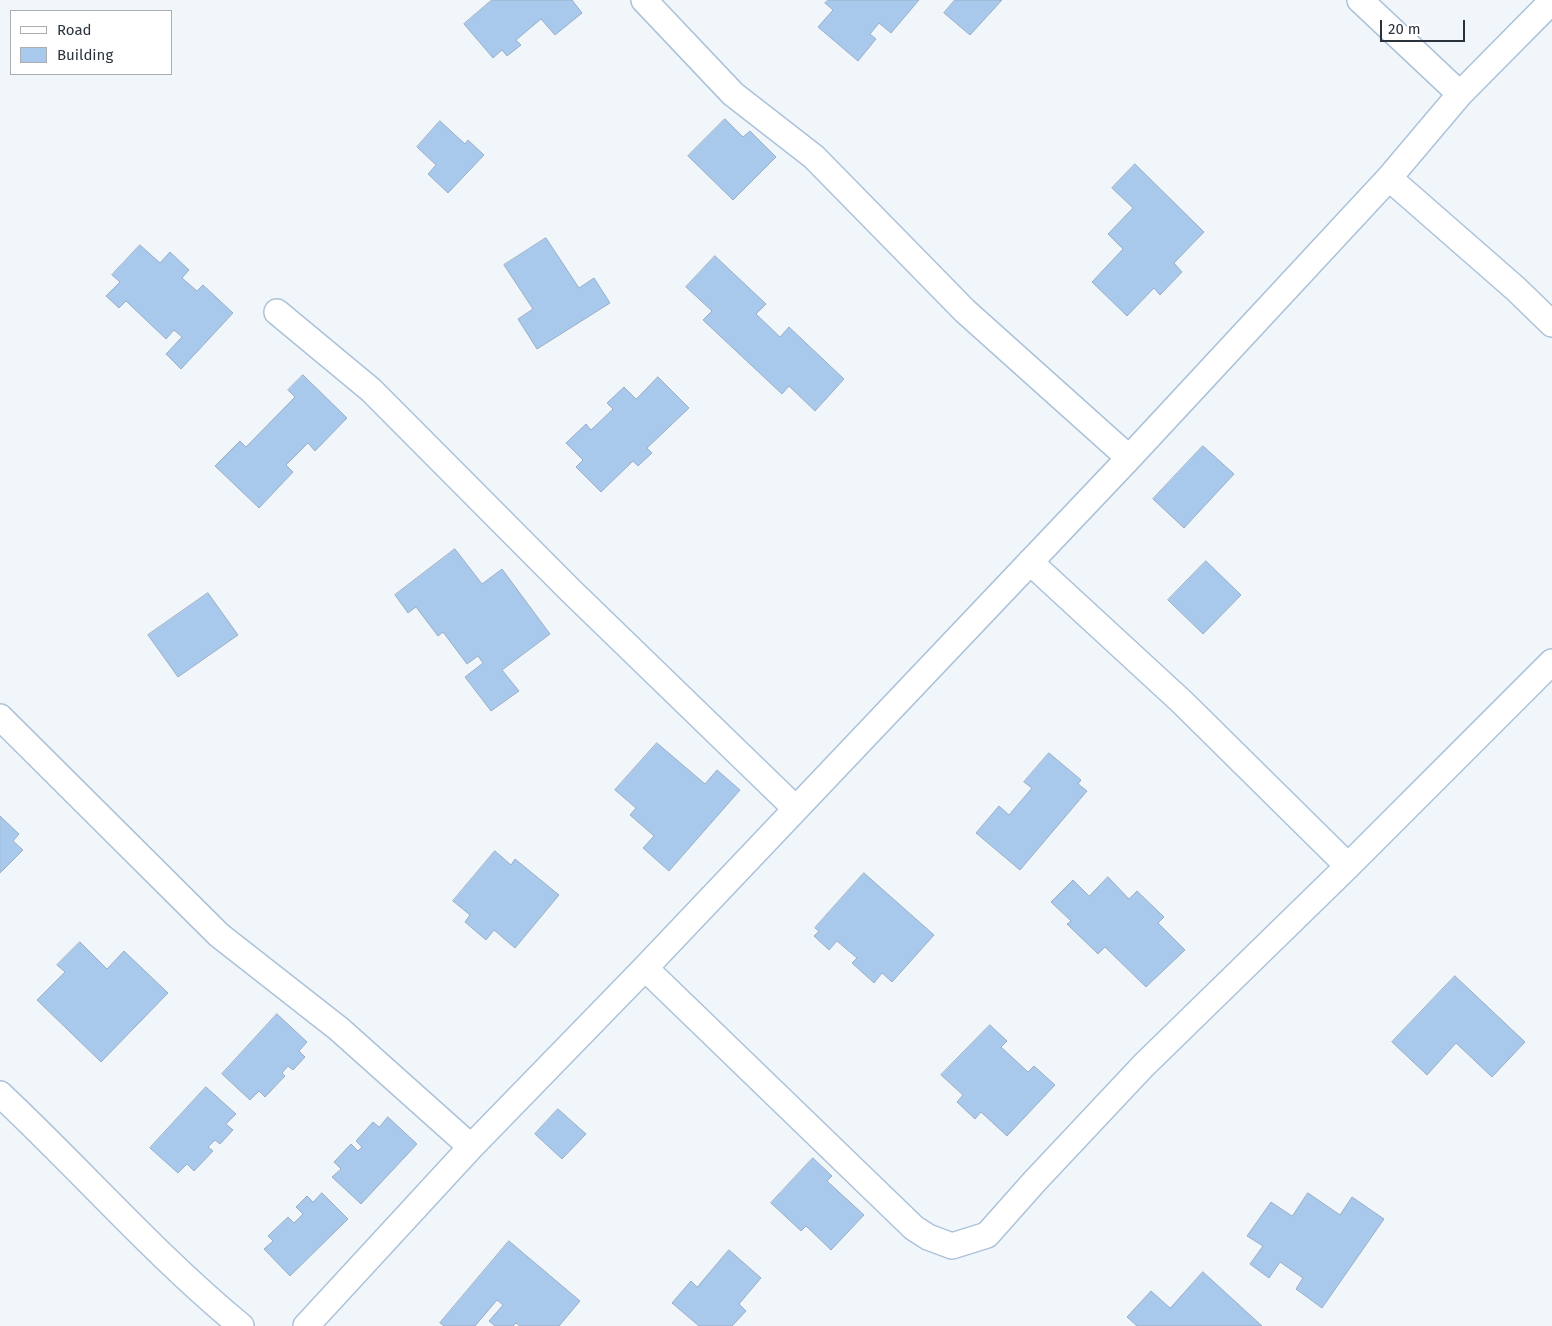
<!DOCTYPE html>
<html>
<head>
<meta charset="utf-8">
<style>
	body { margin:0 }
	#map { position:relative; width:1552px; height:1326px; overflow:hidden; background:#f1f6fb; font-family:"Fira Sans",sans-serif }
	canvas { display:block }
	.legend { position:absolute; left:10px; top:10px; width:162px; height:65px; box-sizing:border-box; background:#fff; border:1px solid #aaadb1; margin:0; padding:6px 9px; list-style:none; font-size:15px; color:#2a323c }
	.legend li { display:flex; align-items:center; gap:10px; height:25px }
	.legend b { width:25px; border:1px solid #aaadb1 }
	.scale { position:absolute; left:1380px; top:20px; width:85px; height:22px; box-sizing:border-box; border:2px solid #2a323c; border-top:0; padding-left:6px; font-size:15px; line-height:18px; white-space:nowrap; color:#2a323c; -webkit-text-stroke:4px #fff; paint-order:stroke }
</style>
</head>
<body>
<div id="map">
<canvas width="1552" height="1326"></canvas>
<ul class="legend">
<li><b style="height:6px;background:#fff"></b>Road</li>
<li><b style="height:14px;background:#a8c8ec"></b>Building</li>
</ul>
<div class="scale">20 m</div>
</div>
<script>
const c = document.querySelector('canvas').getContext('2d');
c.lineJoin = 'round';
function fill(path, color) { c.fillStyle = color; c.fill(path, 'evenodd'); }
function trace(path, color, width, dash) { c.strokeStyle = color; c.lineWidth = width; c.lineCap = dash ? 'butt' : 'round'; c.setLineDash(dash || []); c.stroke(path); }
const building = new Path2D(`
	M492,0H572L582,13L555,35L541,19L516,40L521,45L507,56L502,50L493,58L464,24Z
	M828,0H919L891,33L879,23L870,34L876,39L858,61L818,27L833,10L825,3Z
	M955,0H1002L970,35L944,13Z
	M725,119L743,137L750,131L776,157L733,200L688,156Z
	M440,121L465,144L468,140L484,155L448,193L428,174L436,165L417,147Z
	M1135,164L1204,232L1174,263L1182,272L1160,295L1154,288L1127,316L1092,282L1123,249L1108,234L1133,208L1112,188Z
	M546,238L579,288L594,278L610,303L537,349L518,319L533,309L504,265Z
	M140,245L160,263L170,252L189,270L182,278L197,291L203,285L233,313L181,369L166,354L182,337L174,330L166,339L126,301L119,308L106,296L120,282L112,275Z
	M715,256L766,304L756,314L780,337L789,327L844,379L815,411L789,386L782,394L703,320L712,311L686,287Z
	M303,375L347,418L315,451L308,443L286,465L293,472L259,508L215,466L240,441L246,447L295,397L288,390Z
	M658,377L689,408L647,448L652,453L638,466L633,461L601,492L576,467L583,460L566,443L586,424L591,430L613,409L607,403L624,387L636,399Z
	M1203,446L1234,474L1184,528L1153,499Z
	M455,549L482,584L502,569L550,634L502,670L519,691L491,711L465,677L483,663L478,656L467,664L443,632L438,636L416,607L408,613L395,595Z
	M1206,561L1241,595L1203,634L1168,600Z
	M208,593L238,635L178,677L148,635Z
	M657,743L705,784L717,770L740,790L669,871L643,848L654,836L630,815L636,808L615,790Z
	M1049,753L1081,780L1078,784L1087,791L1020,870L976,833L999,806L1009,815L1032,788L1024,782Z
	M0,816L19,834L13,841L23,850L0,873Z
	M495,851L511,865L515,859L559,895L515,948L494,930L486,940L465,922L470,915L453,901Z
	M864,873L934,935L892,982L882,973L874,983L852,963L857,958L837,941L829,950L814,936L819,931L815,928Z
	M1108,877L1129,899L1137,891L1164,917L1158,923L1185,950L1146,987L1105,947L1098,954L1067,924L1071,921L1051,902L1073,880L1089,896Z
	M80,942L107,969L124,951L168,993L101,1062L37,1000L65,972L57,965Z
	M1455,976L1525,1042L1492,1077L1456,1043L1427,1075L1392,1042Z
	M277,1014L307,1042L299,1051L305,1057L293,1070L288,1066L282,1073L285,1076L265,1097L259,1091L250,1100L222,1074Z
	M990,1025L1007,1041L1001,1047L1028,1072L1034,1066L1055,1085L1007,1136L981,1112L975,1119L957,1102L963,1095L941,1075Z
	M206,1087L236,1114L226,1124L233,1130L220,1144L215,1140L208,1147L213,1151L194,1171L187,1164L178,1173L150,1148Z
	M558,1109L586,1134L562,1159L535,1134Z
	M388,1117L417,1144L361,1204L332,1177L341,1169L334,1162L351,1144L358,1151L362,1147L356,1141L373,1122L379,1127Z
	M813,1158L832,1176L827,1181L864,1215L831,1250L806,1226L801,1231L771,1203Z
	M322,1193L348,1219L290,1276L264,1249L273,1241L268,1236L288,1217L294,1223L303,1214L296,1207L307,1196L313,1202Z
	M1308,1193L1340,1215L1352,1197L1384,1219L1322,1308L1296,1289L1303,1278L1280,1262L1269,1278L1250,1264L1263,1246L1247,1236L1271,1202L1292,1216Z
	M509,1241L580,1301L559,1326H520L516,1323L513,1326H495L489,1321L503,1305L497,1300L475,1326H444L440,1323Z
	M729,1250L761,1278L739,1304L746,1311L732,1326H699L672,1303L691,1281L697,1287Z
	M1203,1272L1262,1326H1137L1127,1317L1151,1291L1170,1308Z`);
const street = new Path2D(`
	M644,0L733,94L814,157L965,311L1129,458
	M1360,0L1460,94
	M1389,178L1516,289L1552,324
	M277,312L371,390L570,590L796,809
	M1030,562L1182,702L1348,866
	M0,717L219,935L339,1029L471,1147
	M645,968L914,1228L928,1237L952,1246L987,1235L1034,1182L1143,1066L1348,866L1552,662
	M0,1094C81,1170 155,1255 241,1326
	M306,1326L471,1147L645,968L1129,458L1389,178L1460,94L1552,1`);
fill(building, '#a8c8ec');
trace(building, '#9aafc6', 1);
trace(street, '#acc2d9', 28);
trace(street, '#fff', 25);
</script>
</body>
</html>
